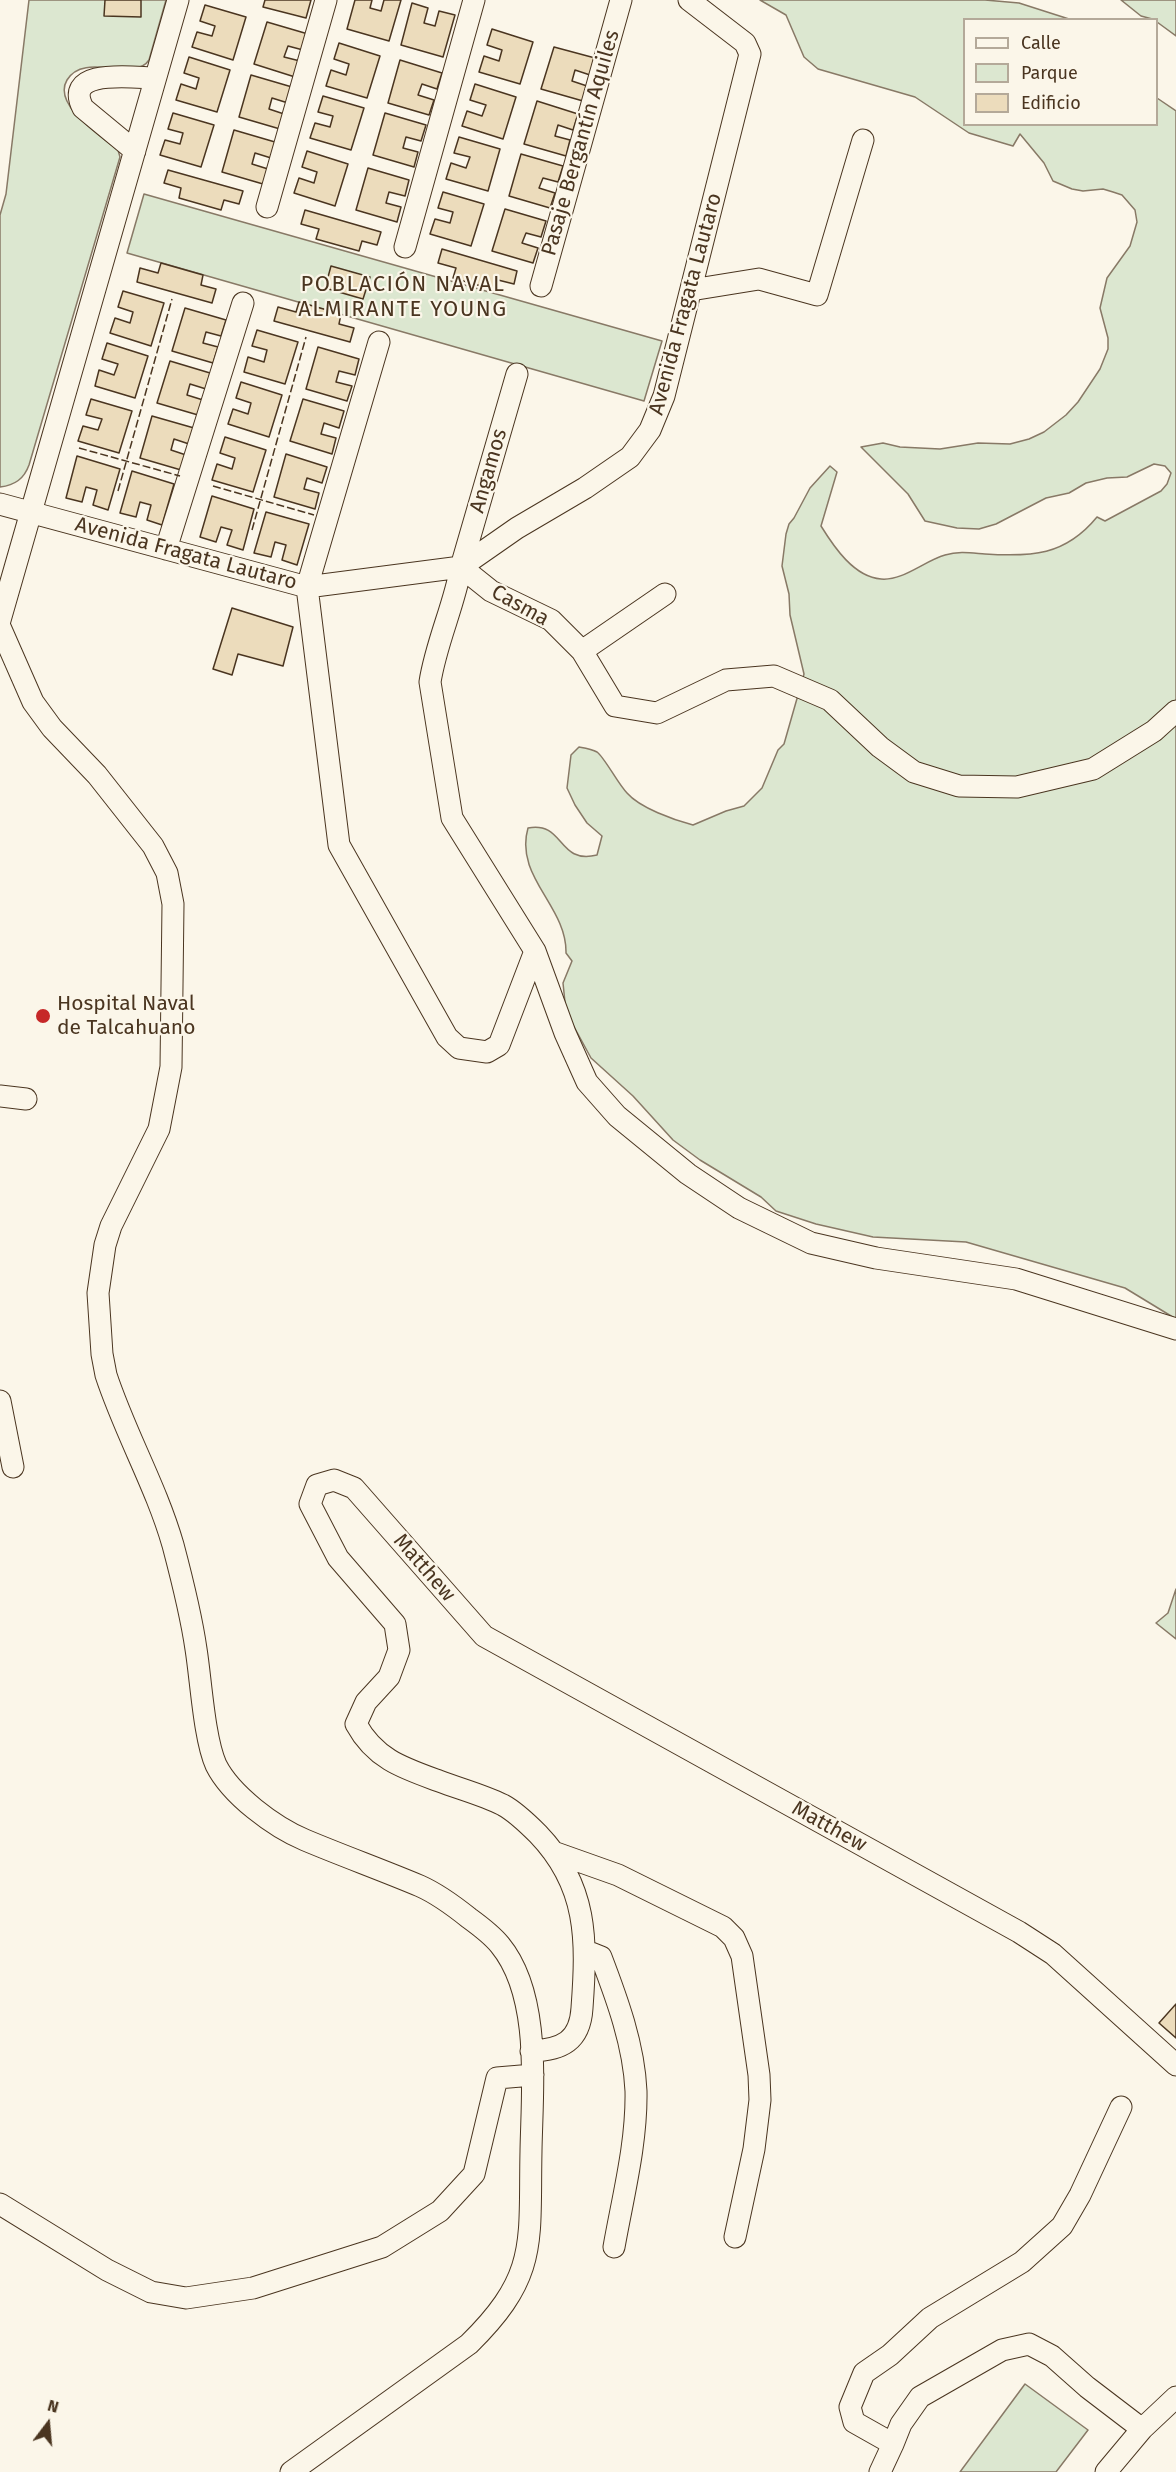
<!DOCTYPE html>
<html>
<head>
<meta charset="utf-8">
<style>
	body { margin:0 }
	#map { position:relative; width:1176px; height:2472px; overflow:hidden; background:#fbf6e9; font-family:"Fira Sans",sans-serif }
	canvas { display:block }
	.legend { position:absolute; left:963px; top:18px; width:195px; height:108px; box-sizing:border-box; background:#fbf6e9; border:2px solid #b4a999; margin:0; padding:8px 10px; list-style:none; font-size:18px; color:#4a3520 }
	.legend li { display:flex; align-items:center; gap:12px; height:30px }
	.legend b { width:30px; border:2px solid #b4a999 }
	.north { position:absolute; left:18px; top:2394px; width:60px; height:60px; -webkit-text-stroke:4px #fbf6e9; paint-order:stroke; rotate:16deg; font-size:16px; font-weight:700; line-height:24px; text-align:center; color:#4a3520 }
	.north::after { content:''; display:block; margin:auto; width:21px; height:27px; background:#4a3520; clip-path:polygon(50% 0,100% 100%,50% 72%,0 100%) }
</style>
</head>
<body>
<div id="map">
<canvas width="1176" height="2472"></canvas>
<ul class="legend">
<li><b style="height:8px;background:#fbf6e9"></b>Calle</li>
<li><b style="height:16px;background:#dce7d0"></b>Parque</li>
<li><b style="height:16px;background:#ecdcbc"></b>Edificio</li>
</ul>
<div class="north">N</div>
</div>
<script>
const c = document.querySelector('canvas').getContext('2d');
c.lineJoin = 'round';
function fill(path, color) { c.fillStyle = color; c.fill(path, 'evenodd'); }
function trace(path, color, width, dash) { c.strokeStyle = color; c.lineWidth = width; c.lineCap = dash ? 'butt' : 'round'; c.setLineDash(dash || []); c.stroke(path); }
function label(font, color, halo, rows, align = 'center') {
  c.font = font + ' "Fira Sans",sans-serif'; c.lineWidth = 4.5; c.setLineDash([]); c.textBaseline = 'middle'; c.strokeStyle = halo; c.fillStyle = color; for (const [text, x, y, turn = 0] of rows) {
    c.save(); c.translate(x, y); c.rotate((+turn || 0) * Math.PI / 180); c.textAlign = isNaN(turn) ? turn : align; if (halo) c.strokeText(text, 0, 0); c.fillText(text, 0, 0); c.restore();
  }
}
const green = new Path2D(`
	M29,0H166L149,60C134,83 84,51 67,80C52,105 101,136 118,150L120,157L29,465C24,479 15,485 0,487V215L6,194Z
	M760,0H985L1019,3L1069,19L964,20V124H1156L1157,98L1176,111V1319L1125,1288L966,1242L873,1237L816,1224L776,1211L761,1197L700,1160L673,1140L633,1096L591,1058L566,1012L563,983L572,961L566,953C567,906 514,877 528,828C565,821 557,865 597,855L602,836L587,823L575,805L567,788L571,755L579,747C585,748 592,749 597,752C605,758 618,784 627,793C640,808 674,820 693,825L726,811L744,806L762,788L778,750L784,744L804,674L790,615L789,594L782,566L786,534L789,524L794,518L810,488L830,466L837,472L821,526C834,547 854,577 881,579C903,581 924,561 945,555C959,551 971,553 985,554C1031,557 1065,556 1097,517L1105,521L1161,491L1167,484L1171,473L1165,466L1154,464L1127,477L1107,478L1086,483L1069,493L1046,498L996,524L979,529L957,528L925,521L908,494L861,447L883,443L900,447L940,449L978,443L1010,444L1029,439L1044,432L1066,415L1078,402L1100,369L1108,349V338L1100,308L1107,278L1130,246L1137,222L1135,210L1122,195L1113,192L1103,189L1083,191L1072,189L1053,181L1044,163L1020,134L1013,146L969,133L915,97L818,69L804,57L786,15Z
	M1121,0H1176V36L1157,22L1156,20L1141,16Z
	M144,194L662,341L644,401L127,253Z
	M1176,1589V1639L1156,1623L1168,1613Z
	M1025,2384L1088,2430L1056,2472H960Z`);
const building = new Path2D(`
	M105,0H141V17L104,16Z
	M265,0H311L306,18L263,7Z
	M355,0H372L370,8L381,11L384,0H401L389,41L347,29Z
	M412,3L428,8L424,23L435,26L439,11L455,15L443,57L401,45Z
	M205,5L246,17L233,60L192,47L197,32L212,36L215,26L200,21Z
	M267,22L308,34L303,50L288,46L284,57L300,61L295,77L254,64Z
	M492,29L533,42L520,84L479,72L484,56L499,61L502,50L487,45Z
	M339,43L380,56L367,98L326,86L331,70L346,75L349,64L334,59Z
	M554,47L595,58L590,75L575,70L572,81L587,86L583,101L541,89Z
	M189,57L230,70L217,112L176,100L181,84L196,89L199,78L184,73Z
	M400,60L442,73L437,89L422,84L418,95L434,100L429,115L388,103Z
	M251,75L292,87L288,103L272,98L269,109L284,114L280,129L239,117Z
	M475,84L516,97L503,139L462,126L467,111L482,116L486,105L470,100Z
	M323,96L364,108L351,150L310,138L315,123L330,127L333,116L318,112Z
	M537,101L578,114L573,130L558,125L555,136L570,140L566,156L524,144Z
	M173,113L214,125L201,167L160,155L165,140L180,144L183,133L168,129Z
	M385,113L426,125L421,141L406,137L403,148L418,152L414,167L373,155Z
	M234,130L275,142L271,158L255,153L252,164L268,169L263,184L222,172Z
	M459,137L500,149L488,191L446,179L451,163L466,168L470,157L454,153Z
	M307,151L348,164L335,206L294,193L299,178L314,183L317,172L302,167Z
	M521,154L563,166L558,182L543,178L539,188L555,193L550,208L509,196Z
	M368,168L409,180L405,196L389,192L386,203L401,207L397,222L356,210Z
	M168,170L243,191L239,204L224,200L221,210L179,198L181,188L164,183Z
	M443,192L484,204L471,246L430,234L435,219L450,223L453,212L438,208Z
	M505,209L546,221L541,237L526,233L522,243L538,248L533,263L492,251Z
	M305,210L381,232L377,245L362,241L359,251L316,239L319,229L301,224Z
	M442,249L517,271L514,284L498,280L495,290L453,278L456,268L438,263Z
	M161,263L203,275L201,285L216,289L212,303L137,282L140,268L158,273Z
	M331,266L370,277L363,299L325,288Z
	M123,291L164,303L151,346L110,333L115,318L130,323L133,312L118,307Z
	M299,302L341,314L339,324L354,328L350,342L274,321L278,307L296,312Z
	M185,308L226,320L221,336L206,332L203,343L218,347L213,363L172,351Z
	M257,330L298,342L285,384L244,372L248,357L264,362L267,350L252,346Z
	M107,343L148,356L135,398L95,386L99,370L114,375L118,364L102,359Z
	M318,347L359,359L355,375L339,371L336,382L352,386L347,401L306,389Z
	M170,361L210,373L206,389L190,384L187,395L203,400L198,415L157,403Z
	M241,382L282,395L269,437L228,424L233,409L248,414L251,403L236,398Z
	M91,399L132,411L119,453L78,441L83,426L98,430L102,419L86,415Z
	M303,399L344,411L339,428L324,423L321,434L336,438L332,454L290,441Z
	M152,416L194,428L189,444L174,439L171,450L186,455L181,470L140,458Z
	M225,437L266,450L253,492L212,480L217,464L232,469L235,458L220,453Z
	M286,454L327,467L322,483L307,478L304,489L319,493L315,509L274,497Z
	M77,456L120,469L108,510L93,505L97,490L86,487L82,502L66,498Z
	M132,471L174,484L162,525L147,520L151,505L140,502L136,517L120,513Z
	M212,496L254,509L243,550L227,545L232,530L221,527L216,542L200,537Z
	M266,512L309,524L297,565L282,560L286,545L275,542L271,557L254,553Z
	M232,608L293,627L283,666L238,654L232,675L213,669Z
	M1176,2004V2038L1159,2023Z`);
const minor = new Path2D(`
	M135,151L83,108C62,67 135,78 155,78
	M267,207L326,0
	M405,247L474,0
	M541,286L621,0
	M691,290L759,279L817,295L863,140
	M379,342L307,587L339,845L447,1037L459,1048L487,1052L499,1045L535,951
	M517,374L461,567C454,606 436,643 430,682L452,818L535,951L565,1033L587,1082L617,1116L688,1174L739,1208L811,1243L876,1258L1016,1279L1176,1329
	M0,504L307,587L461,567L517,528L585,488L630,457L650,430L664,396L750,54L745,43L689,0
	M166,549L243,303
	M461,567L491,591L551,620L582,651L665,594
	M0,620L178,0
	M0,627L33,702L52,728L97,775L153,846L167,873L173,904L171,1067L159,1129L111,1226L105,1245L98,1293L102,1354L106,1375C125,1433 156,1486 173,1545C182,1579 191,1614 196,1649C201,1680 204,1738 216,1765C231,1795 274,1827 305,1840C343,1856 382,1870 420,1886C438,1894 454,1906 469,1918C480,1926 492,1935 500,1945C542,1996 532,2090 531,2151C529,2243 539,2275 469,2344L291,2472
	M582,651L615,706L657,713L726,680L774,676L830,700L880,747L914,772L959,786L1017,787L1093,769L1154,731L1176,711
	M0,1096L26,1099
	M0,1401L13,1467
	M556,1853L618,1875L723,1927L734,1938L742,1956L759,2075L760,2100L754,2149L735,2237
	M586,1951L601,1957C617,1999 634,2045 636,2091C637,2143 623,2196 614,2247
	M531,2051C562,2050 580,2041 582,2008C587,1940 588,1886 538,1834C528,1824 516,1812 503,1805C483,1795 460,1789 439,1781C403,1768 375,1759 356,1724L366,1702L389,1677L399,1650L395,1624L338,1558L310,1504L317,1485L334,1480L354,1488L484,1636L1019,1932L1053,1954L1176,2065
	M1121,2107L1080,2195L1062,2226L1022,2262L930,2318L890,2355L864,2373L850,2407L854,2422L893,2444L901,2424L920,2397L1002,2350L1029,2344L1052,2356L1087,2387L1142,2429
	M0,2204L107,2270L151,2292L186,2298L253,2288L382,2247L440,2211L474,2174L497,2078L533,2075
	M880,2472L893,2444
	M1106,2472L1142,2429L1176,2397`);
const fence = new Path2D(`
	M79,448L180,476
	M213,486L314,515
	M118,491L172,299
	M252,530L306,337`);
const markers = [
	[43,1016,8,"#c62828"]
];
const streetNames = [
	["Pasaje Bergantín Aquiles",581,143,-74],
	["Avenida Fragata Lautaro",686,304,-75],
	["Angamos",489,471,-74],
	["Avenida Fragata Lautaro",186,554,15],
	["Casma",520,606,29],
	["Matthew",424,1568,49],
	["Matthew",829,1827,29]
];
const poiNames = [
	["Hospital Naval",57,1004],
	["de Talcahuano",57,1028]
];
const neighbourhoodNames = [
	["POBLACIÓN NAVAL",403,285],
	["ALMIRANTE YOUNG",403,310]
];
fill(green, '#dce7d0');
trace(green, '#887966', 1.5);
fill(building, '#ecdcbc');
trace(building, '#4a3520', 1.5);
trace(minor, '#4a3520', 23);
trace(minor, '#fbf6e9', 21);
trace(fence, '#4a3520', 1.5, [8, 3]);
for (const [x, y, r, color] of markers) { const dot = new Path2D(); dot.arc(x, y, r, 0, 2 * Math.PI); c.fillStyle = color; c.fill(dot); trace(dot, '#fbf6e9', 2); }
label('21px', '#4a3520', '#fbf6e9', streetNames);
label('21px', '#4a3520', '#fbf6e9', poiNames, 'left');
c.letterSpacing = '1.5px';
label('22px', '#4a3520', '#fbf6e9', neighbourhoodNames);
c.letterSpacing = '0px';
</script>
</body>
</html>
